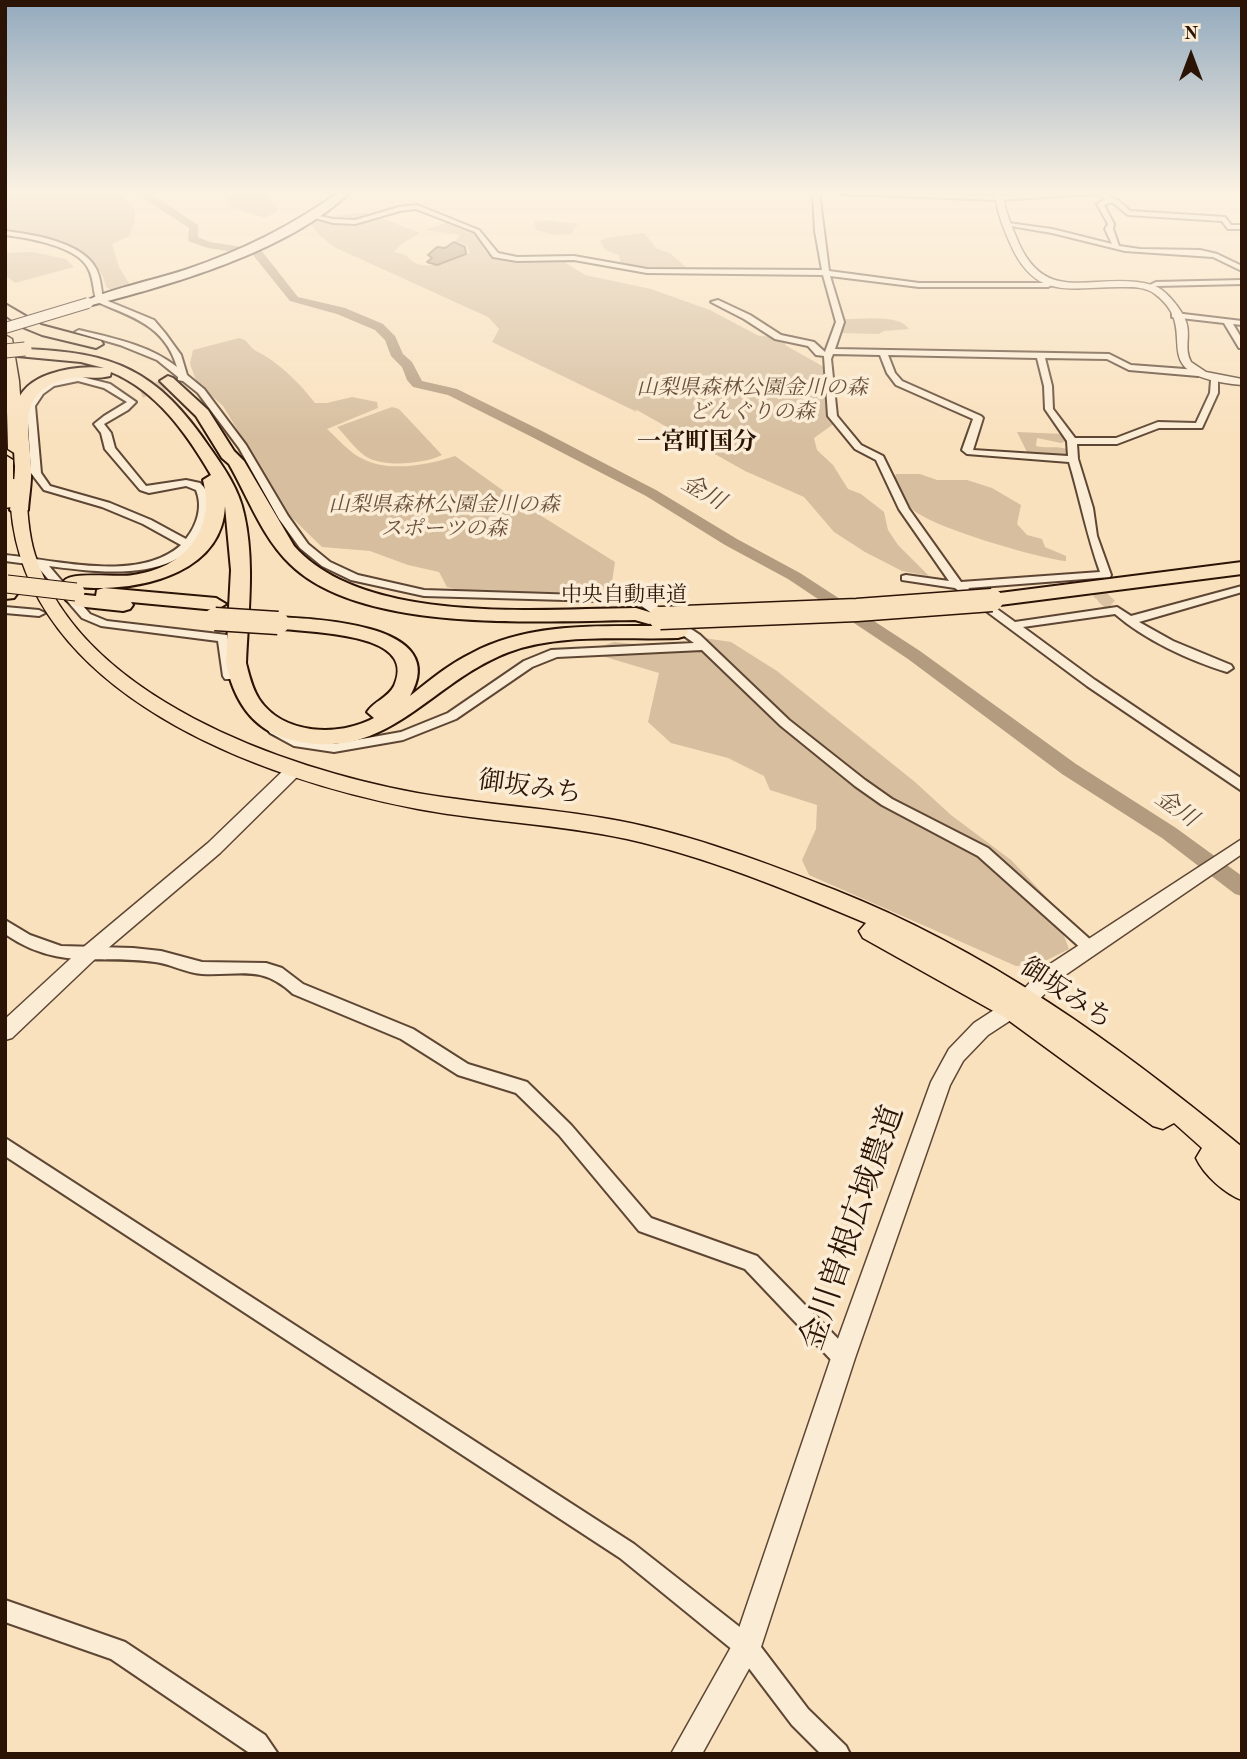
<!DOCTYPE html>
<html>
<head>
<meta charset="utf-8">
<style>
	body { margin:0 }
	#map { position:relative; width:1247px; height:1759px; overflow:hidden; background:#f9e1be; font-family:"Old Standard TT",serif }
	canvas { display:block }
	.frame { position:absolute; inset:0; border:7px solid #2b1306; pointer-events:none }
	.north { position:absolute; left:1156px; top:21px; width:70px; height:70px; -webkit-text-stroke:5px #fbecd5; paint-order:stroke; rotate:0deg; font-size:19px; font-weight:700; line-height:28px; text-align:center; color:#2b1306 }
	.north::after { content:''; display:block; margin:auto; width:24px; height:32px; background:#2b1306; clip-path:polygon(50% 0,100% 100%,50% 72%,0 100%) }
</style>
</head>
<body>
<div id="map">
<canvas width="1247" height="1759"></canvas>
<div class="frame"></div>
<div class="north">N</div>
</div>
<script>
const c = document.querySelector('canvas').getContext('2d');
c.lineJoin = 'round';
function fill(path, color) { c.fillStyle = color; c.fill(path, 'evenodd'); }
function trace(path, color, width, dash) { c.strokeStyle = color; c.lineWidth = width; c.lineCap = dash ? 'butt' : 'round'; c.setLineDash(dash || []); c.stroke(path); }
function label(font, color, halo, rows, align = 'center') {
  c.font = font + ' "Old Standard TT","Noto Serif JP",serif'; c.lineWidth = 7; c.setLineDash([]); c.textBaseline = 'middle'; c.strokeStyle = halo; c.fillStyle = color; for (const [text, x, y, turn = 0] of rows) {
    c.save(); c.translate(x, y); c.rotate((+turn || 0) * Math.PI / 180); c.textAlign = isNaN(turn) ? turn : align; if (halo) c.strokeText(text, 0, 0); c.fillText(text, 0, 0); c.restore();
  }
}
const green = new Path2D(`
	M5,192H117L135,208V222L129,236L112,244L119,267L130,285L113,291L106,287C99,246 41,235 5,230Z
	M223,192C246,192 268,187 279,210L265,218L230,207Z
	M366,212L420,233L400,245L394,252L406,255C421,276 451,260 470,253L467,245L455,241L460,235L426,230L452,220L482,239L483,249L496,260L563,261L585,275L651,289L710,310L759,336L781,337L787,341L785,345L824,367L832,385L826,395L835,423L814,438L817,450L833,465L848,489L861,494L884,512L888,530L898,545L929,576L902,571L865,552L834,532L804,497L745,471L635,409L637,412L492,342L499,329L488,317L334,247L318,234L311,224L334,216Z
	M544,220L578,224L571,234L555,235L536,230L534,222Z
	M644,233L657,249L670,253L686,267C668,276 639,269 621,264L619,255L605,250L600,241L606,238Z
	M33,252L66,259L74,267L15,283L5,275V253Z
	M846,319C862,319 900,314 909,329L884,331L879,334L839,333L842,320Z
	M239,338C248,339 249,347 256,351C277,361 300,383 315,403H327L352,397L377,402L378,408L327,429C337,438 349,452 361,458C387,473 428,465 455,456L519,502L615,562L612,582L598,593L463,591L447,587L439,572L408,565L370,551L322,547L289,515L223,406L197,383L190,364L193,350Z
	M392,407L399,409L442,455C424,464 383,468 365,456C355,449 346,436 337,427Z
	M1017,432L1064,434L1069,440L1061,443L1037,438L1036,446C1047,449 1059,445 1069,450L1070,456L1028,454Z
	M896,474H920L937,480H967L992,488L1021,505L1017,524L1027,535L1042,539L1045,547L1066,556V561C1037,558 935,528 913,510C903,502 899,490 894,479Z
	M704,638L731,642L777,671L915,782L951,815L1011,860L1051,902L1069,949L1039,964L1016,966L809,875L802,860L816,829L817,805L770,790L764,776L728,758L671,743L648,722L659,673L602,656L599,647L614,642L673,648Z`);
const water = new Path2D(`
	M454,242L465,247L466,254L437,265L427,262L432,258L428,255L437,247L445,248Z`);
const river = new Path2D(`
	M134,192L150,193L198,225V237L210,242L261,250L298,297L345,308L383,324L395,336L403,354L412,362L422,381L457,389L540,430L656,490L737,539L800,573L920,651L1076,764L1176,828L1242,876V896L1235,894L1162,838L1062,774L908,659L788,579L725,545L646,496L530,436L448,395L413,387L407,380L402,367L391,356L385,340L375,330L337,314L290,301L253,255L208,248L188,241L189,228Z`);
const minorTunnelFar1 = new Path2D(`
	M141,393L177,380
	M1085,583L1104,599`);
const minorTunnel = new Path2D(`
	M1102,597L1111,605`);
const minor = new Path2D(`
	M813,192H819L829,271L919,283H1048L1052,285L1048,287H919L830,276L844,322L835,349L1109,354L1131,365L1198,370L1202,373L1198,376L1129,370L1107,359L1045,358L1052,386L1053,409L1075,438H1116L1158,422L1196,423L1210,393L1211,380L1218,378V393L1202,428H1159L1117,444H1077L1078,459L1093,508L1097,536L1111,575L1110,577L968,588L1015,622L1117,607L1131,616L1242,586V592L1139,622L1173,641L1231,665L1233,668L1227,672C1188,660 1145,640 1115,614L1023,627L1095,680L1242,779V791L1087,686L955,588L902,580V576L906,575L949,581L899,509L876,460L855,449L828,416L824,356L816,355L808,346L775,339L744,319L711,302L718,300L750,315L781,335L814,342L825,352L836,322L823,275L647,273L574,260L517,261L493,257L475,232L416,209L400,211L355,224L333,223L308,216L311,214L333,219L355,220L399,207L417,205L479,230L498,253L517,257L574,256L647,269L822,270L815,231ZM833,354L880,355L887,373L896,385L973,419L962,450L967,454L1069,462C1080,499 1087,536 1100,572L961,582L909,509L883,456L861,445L837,416L831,359ZM888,355L1037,358L1044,386L1045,409L1067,441L1068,456L973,450L983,418L981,416L902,381L895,373Z
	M839,192L998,196L1102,192L1119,201L1130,211L1225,217L1231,225H1242V229H1228L1222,221L1128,215L1112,202L1104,205L1114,224L1113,229L1119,246L1140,249L1200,250L1217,254L1242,266V271L1213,257L1125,251L1052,233L1005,225L1008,223L1052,229L1112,244L1105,229L1108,224L1097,204L1106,199L1096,194L998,200L842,194Z
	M5,231C31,234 81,242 95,267C101,276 101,289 103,299L154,320L165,333L181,355L187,375L204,389L246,445L288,516L308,544L330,562L358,575L424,590L643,597L700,635L789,720L865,780L892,799L988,848L1093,942L1095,946L1093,950L1088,952L1083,950L978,856L882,805L855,786L781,726L702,650L557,657L532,667L456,719L403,740L334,752L294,746L270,733L268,730L270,727L274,726L301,739L334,744L401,732L448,713L524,661L551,650L694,643L636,602L424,596L351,580L322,566L300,548L279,519L239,448L198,393L183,381L178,380V377L157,360L120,345L75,332L79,330C113,338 149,345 177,367C165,326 133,317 97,302C93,292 94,280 89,270C79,246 28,238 5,235Z
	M1242,280V284L1157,286L1150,289L1146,287L1156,282Z
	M1175,313L1242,321V325L1233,324L1242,339V348H1239L1224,323L1172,317V313Z
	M78,376L110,384L136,402L128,410L104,424L111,433L115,448L146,486L186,480L200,483C210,492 211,505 208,518C191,585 102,573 49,566L90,614L107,621L227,635L235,676L233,679H225L223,676L218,641L101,626L82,618L36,565L5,561V555C56,560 139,583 181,545L143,524L102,507L44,490L31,473L27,406L37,391L48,382L64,377ZM78,381L104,388L127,402L104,416L94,424L101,433L105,449L140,490L149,493L186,486L196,490C203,507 197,525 186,539L151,520L110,503L50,486L41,473L35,406L43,394L54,386Z
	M5,607L39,610L45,613L39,616L5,613Z
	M5,920L30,935L61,946L133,948L161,951L202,962L266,963L282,968L303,984L413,1029L468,1064L527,1082L571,1125L651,1218L757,1256L850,1351L853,1358L850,1365L843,1368L836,1365L745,1269L639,1231L559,1135L516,1093L458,1075L401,1039L293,994C261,964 240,976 202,974C186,973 171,964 155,962C97,954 59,971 5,934Z
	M5,1138L634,1544L755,1639L808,1709L846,1746L850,1754H821L792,1725L739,1655L620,1558L5,1156Z
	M5,1600L125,1642L265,1735L278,1754H251L111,1659L5,1622Z`);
const tertiary = new Path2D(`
	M995,192H1003C1004,210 1012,227 1019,244C1046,302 1087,276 1137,282C1146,283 1155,285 1162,290C1171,297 1185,314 1187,325C1190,338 1184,349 1191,362L1206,372L1242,379V385C1136,375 1206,332 1155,294C1146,287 1134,287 1124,287C1071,286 1036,303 1010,243C1003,227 996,210 995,192Z
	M293,765L301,771L299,775L220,853L94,960L12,1038L5,1040V1019L80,950L208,843L287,767Z
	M1242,839V854L1058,980L1034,1005L988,1035L963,1061L950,1085L855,1358L761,1647L702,1754H671L735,1640L831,1358L931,1082L949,1049L974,1023L1020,993L1044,968Z`);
const secondary = new Path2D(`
	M339,192H350C290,251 168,286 88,306L83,303C98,292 162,278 185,270C241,251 292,226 339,192Z`);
const trunk = new Path2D(`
	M5,335L12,339L19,381L24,449L16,454L8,449Z
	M5,455L13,460V479L24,480L26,483C27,507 28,533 35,555C82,698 283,768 417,793C484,805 552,808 620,821C693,835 766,863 835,890C987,950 1117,1044 1242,1147V1200C1225,1194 1204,1175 1196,1158L1202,1148L1174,1123L1163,1129L1153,1126L1004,1017L863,938L859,931L866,923L861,921C785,889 707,857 627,839C558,824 487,822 418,809C260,779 25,694 11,507L5,508Z`);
const motorway = new Path2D(`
	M5,304L41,325L101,341L103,344L96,348L42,335L20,326L5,315Z
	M22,349C115,352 157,370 210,448C224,468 239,489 244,514C255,562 248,614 246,663C249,675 252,688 259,699C283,735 339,737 374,718L367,712C374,701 388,698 394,686C421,628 298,634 271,627L268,623L271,619L278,617C317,619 452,624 410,696C429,681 449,664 472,653C534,620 610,627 678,626L685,628L688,632L685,636L678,638C623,640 561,633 509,652C427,683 386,768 285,738C250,727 233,697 226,663L231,570L225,506C222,571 147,589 94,588C83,587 70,589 64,581C72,571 117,578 133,575C184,568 216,531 203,480L211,475C187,434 157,391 111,372L110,376C95,380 78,375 62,380C16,394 30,430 31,467C32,481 29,495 28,510L19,515L10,510C12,495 15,481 15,466C14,427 3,390 50,374C67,368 86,366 104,368L81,362L17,356L15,353L17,350Z
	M168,376L173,378L208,410L234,451L244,461L294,546C364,625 538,609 636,608L656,614L659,618L656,622L649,624L635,620C540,621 361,634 290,564C262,537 248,497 229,464L222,458L196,416L160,381Z
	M1242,562V574L992,606L982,600L992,594Z
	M5,587L17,594L14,598L5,599Z
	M104,588L216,598L226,604L216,610L131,602L133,605L130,609L123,611L76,606L66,600L76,594L96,596L97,590Z`);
const secondaryBridge = new Path2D(`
	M5,328L88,303`);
const motorwayBridgeFar2 = new Path2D(`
	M5,351L25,349`);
const motorwayBridgeFar1 = new Path2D(`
	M7,584L76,592`);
const motorwayBridge = new Path2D(`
	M660,618L857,610L992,600
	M215,619L278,623`);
const farParknames = [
	["山梨県森林公園金川の森",752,388],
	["どんぐりの森",752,412],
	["山梨県森林公園金川の森",444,505],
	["スポーツの森",444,529]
];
const farStreetnames = [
	["中央自動車道",624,595]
];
const farWaternames = [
	["金川",703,493,30],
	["金川",1176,809,35]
];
const farQuarternames = [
	["一宮町国分",697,443]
];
const streetNames = [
	["御坂みち",530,788,8],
	["御坂みち",1066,994,34]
];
const nearStreetnames = [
	["金川曽根広域農道",853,1228,-71]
];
fill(green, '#d6be9f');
fill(water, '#b39b7f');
trace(water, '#7d654f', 2);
fill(river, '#b39b7f');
trace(minorTunnelFar1, '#dac2a2', 10, [10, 5]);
trace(minorTunnel, '#dac2a2', 12, [12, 6]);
trace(minor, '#5e4634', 4);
trace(tertiary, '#5e4634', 3);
trace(secondary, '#2b1306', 4);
trace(trunk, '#2b1306', 3);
trace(motorway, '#2b1306', 4);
fill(minor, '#fbecd5');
fill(tertiary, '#fbecd5');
fill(secondary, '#fbecd5');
fill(trunk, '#f9e1be');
fill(motorway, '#f9e1be');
trace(secondaryBridge, '#2b1306', 12, []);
trace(motorwayBridgeFar2, '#2b1306', 15, []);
trace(motorwayBridgeFar1, '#2b1306', 19, []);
trace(motorwayBridge, '#2b1306', 25, []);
trace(secondaryBridge, '#fbecd5', 10);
trace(motorwayBridgeFar2, '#f9e1be', 13);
trace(motorwayBridgeFar1, '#f9e1be', 17);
trace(motorwayBridge, '#f9e1be', 22);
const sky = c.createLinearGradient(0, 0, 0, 438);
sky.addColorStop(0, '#93aabe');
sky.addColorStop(0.44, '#fcf2e2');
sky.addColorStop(1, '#fcf2e200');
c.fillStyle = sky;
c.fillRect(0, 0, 1247, 438);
label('italic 21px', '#674f3c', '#fbecd5', farParknames);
label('21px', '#2b1306', '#fbecd5', farStreetnames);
label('italic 23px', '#614936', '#fbecd5', farWaternames);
label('bold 24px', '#2b1306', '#fbecd5', farQuarternames);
label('26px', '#2b1306', '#fbecd5', streetNames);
label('32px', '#2b1306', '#fbecd5', nearStreetnames);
</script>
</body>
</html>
